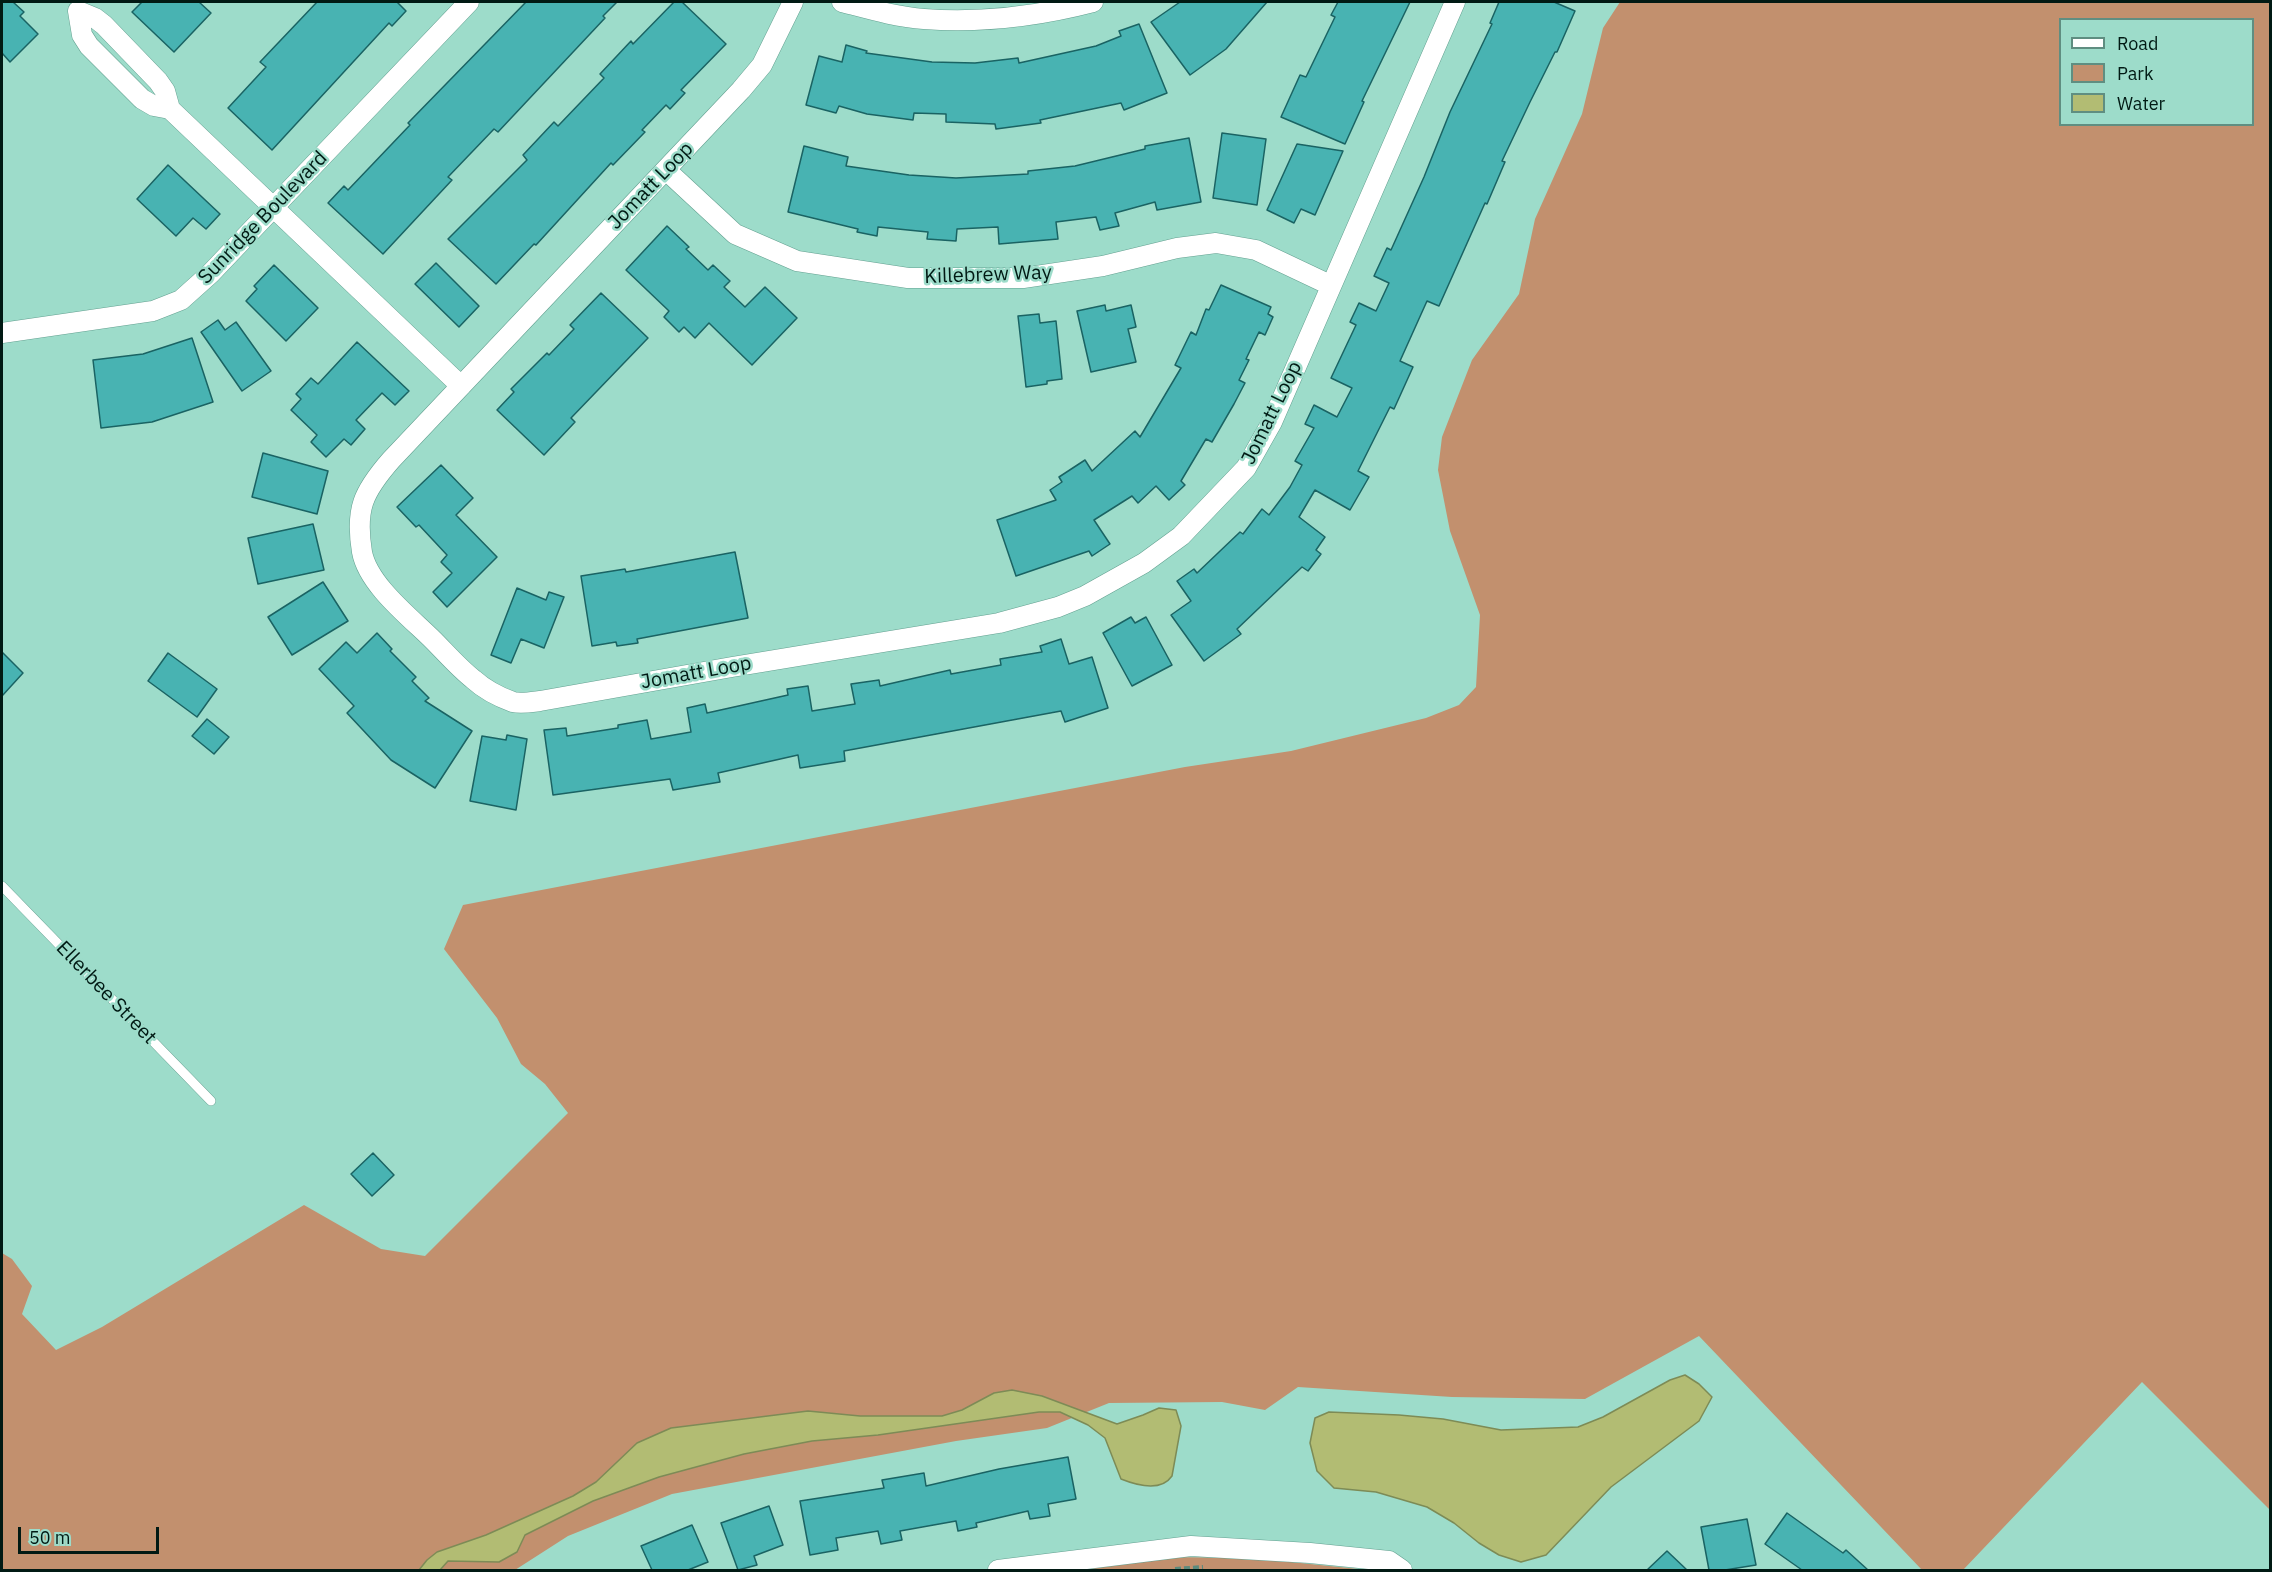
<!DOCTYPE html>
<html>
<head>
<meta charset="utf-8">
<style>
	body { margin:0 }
	#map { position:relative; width:2272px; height:1572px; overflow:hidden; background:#9ddcca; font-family:"IBM Plex Sans",sans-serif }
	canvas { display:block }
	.frame { position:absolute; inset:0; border:3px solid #011a14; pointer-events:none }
	.legend { position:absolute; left:2059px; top:18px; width:195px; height:108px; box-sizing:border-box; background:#9ddcca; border:2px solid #5f8e81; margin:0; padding:8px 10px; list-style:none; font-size:18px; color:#011a14 }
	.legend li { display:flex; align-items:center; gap:12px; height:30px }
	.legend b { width:30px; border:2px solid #5f8e81 }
	.scale { position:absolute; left:18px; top:1527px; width:141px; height:27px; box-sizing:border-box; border:3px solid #011a14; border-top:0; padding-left:8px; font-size:18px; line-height:21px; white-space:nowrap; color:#011a14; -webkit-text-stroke:4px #9ddcca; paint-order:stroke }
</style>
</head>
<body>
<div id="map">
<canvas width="2272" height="1572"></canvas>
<div class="frame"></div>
<ul class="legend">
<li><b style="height:8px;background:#fff"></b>Road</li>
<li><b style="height:16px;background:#c2906e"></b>Park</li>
<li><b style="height:16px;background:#b2bc73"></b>Water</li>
</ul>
<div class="scale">50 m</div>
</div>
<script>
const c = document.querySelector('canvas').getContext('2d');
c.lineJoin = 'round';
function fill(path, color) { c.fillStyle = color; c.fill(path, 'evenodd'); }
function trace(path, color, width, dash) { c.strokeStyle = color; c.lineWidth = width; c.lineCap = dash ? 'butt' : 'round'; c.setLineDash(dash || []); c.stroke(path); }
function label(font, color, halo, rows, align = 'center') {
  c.font = font + ' "IBM Plex Sans",sans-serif'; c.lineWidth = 5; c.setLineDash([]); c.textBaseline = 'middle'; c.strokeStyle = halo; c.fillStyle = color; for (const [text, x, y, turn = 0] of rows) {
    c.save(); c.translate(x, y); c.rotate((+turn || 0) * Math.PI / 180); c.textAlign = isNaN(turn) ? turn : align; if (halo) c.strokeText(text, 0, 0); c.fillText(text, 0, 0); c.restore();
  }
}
const green = new Path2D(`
	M1620,2H2270V1510L2142,1382L1963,1570H1922L1699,1336L1585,1399L1452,1397L1298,1387L1265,1410L1222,1402L1109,1403L1047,1428L956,1441L672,1494L568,1536L515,1570H2V1253L12,1259L32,1286L22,1314L56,1350L102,1327L304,1205L381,1249L425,1256L568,1113L545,1084L521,1064L497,1018L444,949L463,905L1185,767L1291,751L1426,718L1459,705L1476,687L1480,615L1450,531L1438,470L1442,437L1472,360L1519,294L1535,219L1582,114L1603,28ZM2060,20H2252V124H2060Z
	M1162,1557L1252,1558L1368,1570H1082L1085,1567Z`);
const water = new Path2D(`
	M1685,1375L1699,1384L1712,1397L1699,1421L1611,1487L1546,1555L1521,1562L1499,1555L1479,1543L1454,1523L1427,1507L1376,1492L1334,1488L1317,1471L1310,1443L1315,1418L1329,1412L1399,1415L1443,1419L1501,1430L1578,1427L1603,1417L1670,1380Z
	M1012,1390L1042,1396L1117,1424L1143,1415L1159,1408L1176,1410L1181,1426L1172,1476C1161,1492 1136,1485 1121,1479L1105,1438L1088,1425L1060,1412H1039L878,1435L812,1441L744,1454L659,1477L593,1501L525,1535L517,1552L499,1562L448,1561L440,1570H419L427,1560L437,1552L486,1535L573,1496L596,1482L637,1443L671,1428L808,1411L860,1416H942L962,1410L994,1393Z`);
const building = new Path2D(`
	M2,2H13L24,12L20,16L38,34L10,62L2,53Z
	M142,2H199L211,13L174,52L132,12Z
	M317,2H397L406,11L392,26L389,23L272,150L228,108L266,67L260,62Z
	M526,2H617L603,16L605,18L498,132L494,129L448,177L452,180L383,254L328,203L344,186L348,190L410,125L408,123Z
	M674,2H682L726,44L681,90L685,93L670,109L666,105L642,130L645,132L613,165L611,163L536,245L534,244L496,284L448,239L527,160L523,155L554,122L558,126L604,78L600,74L631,41L633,44Z
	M1180,2H1267L1226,49L1190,75L1151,22Z
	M1338,2H1410L1362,101L1364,102L1345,144L1281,117L1300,75L1306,77L1335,17L1331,15Z
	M1499,2H1554L1575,11L1557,52H1555L1530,102L1502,161L1505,162L1487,204L1485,203L1439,306L1427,301L1400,361L1413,367L1394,409L1390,407L1358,471L1369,477L1350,510L1315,490L1299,517L1325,537L1316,550L1321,554L1308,571L1302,567L1237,629L1241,634L1204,661L1171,615L1191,601L1177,581L1194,569L1197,573L1240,532L1243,534L1262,509L1269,515L1290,487L1302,465L1295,461L1314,428L1305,424L1314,405L1337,417L1352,388L1331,378L1356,325L1350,322L1359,303L1376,311L1389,283L1374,276L1387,248L1391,250L1424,177L1450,112L1492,24L1490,23Z
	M1139,24L1167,93L1124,110L1121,103L1040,120L1041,123L996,129L995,124L946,122V114L914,113L913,120L867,114L839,106L836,113L806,105L819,56L842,62L846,45L867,51L866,53L932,62L975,63L1018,58L1019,63L1096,46L1121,36L1119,31Z
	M1222,133L1266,139L1257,205L1213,198Z
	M1189,138L1201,202L1157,210L1155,202L1115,213L1119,226L1100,230L1096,217L1056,222L1058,239L999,244L998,227L957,229L956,241L927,239L928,232L878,227L877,236L857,232L858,229L788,212L804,146L848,157L846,166L909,175L956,178L1028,174V171L1075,166L1145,149V146Z
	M1297,144L1343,151L1315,215L1301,209L1294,223L1267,210Z
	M168,165L220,214L206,229L193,218L176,236L137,199Z
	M667,226L689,247L686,249L708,270L713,265L730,281L724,287L745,307L765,287L797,318L752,365L709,323L695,338L684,327L679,332L664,317L669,311L626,270Z
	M436,263L479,306L459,327L415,284Z
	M274,265L318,308L286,341L246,301L257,289L254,286Z
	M1221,285L1271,307L1268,314L1273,317L1265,335L1259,332L1246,359L1249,360L1239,380L1245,383L1234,404L1212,442L1206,439L1181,481L1185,485L1169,500L1156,486L1138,503L1132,496L1094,520L1110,544L1092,556L1089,551L1016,576L997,520L1056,500L1050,490L1062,482L1059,477L1085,460L1092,471L1135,431L1140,437L1181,368L1175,365L1191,332L1196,335L1206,309L1209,310Z
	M601,293L648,338L571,418L575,422L544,455L497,410L514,392L511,389L547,353L549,355L574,329L570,325Z
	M1105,305L1106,311L1131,305L1136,327L1128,329L1136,362L1091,372L1077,311Z
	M1039,314L1040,323L1056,321L1062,379L1047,381V384L1026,387L1018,316Z
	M218,320L225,330L236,322L271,371L242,391L201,332Z
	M192,338L213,402L152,422L101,428L93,360L143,354Z
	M357,342L409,391L395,405L382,393L356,420L365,429L351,445L344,439L326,457L311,442L317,435L291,410L301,399L296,394L311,378L318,384Z
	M263,453L328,471L317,514L252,497Z
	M441,465L473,498L456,515L497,557L447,607L433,592L452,573L441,562L447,555L419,525L416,527L397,507Z
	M313,524L324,570L258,584L248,538Z
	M735,552L748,618L637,639L638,643L617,646L616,642L592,646L581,576L625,569L626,572Z
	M323,582L348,621L292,655L268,617Z
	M517,588L546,600L549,592L564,597L544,648L521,639L511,663L491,655Z
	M1131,617L1135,623L1146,617L1172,665L1132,686L1103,633Z
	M377,633L392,649L390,651L416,677L412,681L429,698L425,701L472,731L435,788L391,760L347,713L354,706L319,669L346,642L357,653Z
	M1061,639L1069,664L1092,657L1108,708L1065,722L1061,711L844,751L845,761L800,768L798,755L718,773L720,782L673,790L670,779L553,795L544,730L566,728L567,736L618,728V725L647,720L651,739L691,732L687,708L705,704L707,713L788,695L787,689L808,686L812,711L855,704L851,684L879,680L880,686L950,670L951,674L1001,665L1000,659L1042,652L1040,646Z
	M2,652L23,673L2,696Z
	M168,653L217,689L197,717L148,681Z
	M207,719L229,737L214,754L192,736Z
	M507,735L527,739L516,810L470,801L482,736L506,740Z
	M373,1153L394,1175L372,1196L351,1174Z
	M1068,1457L1076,1499L1048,1504L1050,1516L1030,1519L1028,1511L976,1523L977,1527L958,1531L956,1521L900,1531L902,1540L881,1544L878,1531L836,1538L838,1550L810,1555L800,1501L884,1488L882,1480L924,1473L926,1486L999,1469Z
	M769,1506L783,1545L754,1556L757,1565L738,1570L721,1523Z
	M1787,1513L1843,1553L1846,1550L1868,1570H1802L1765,1544Z
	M1747,1519L1756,1565L1725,1570H1709L1701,1527Z
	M692,1525L708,1562L688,1570H652L641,1546Z
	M1667,1551L1687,1570H1647Z`);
const path = new Path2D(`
	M1175,1569L1203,1567`);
const service = new Path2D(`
	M2,886L211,1101`);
const minor = new Path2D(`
	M793,2L762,65L741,90L391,460C363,492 355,509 362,552C368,585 411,618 433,640C446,653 459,668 473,679C484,689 499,697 513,702C521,704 532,702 540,701L732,667L999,623L1058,607L1085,596L1144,563L1181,536L1246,468L1272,422L1455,2
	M842,2C869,9 896,17 924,19C979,23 1039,16 1093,2
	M78,11L95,18L104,25L158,81L165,91L170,109L461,386
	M78,11L82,35L89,46L142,99L154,106L170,109
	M666,170L735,234L797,261L908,278H1023L1103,266L1177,248L1216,243L1256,250L1330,285
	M2,333L153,311L181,300L210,274L469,2
	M998,1570L1191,1546L1310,1553L1389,1561L1402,1570`);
const streetNames = [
	["Jomatt Loop",651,186,-46],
	["Sunridge Boulevard",263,218,-46],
	["Killebrew Way",988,275,-2],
	["Jomatt Loop",1272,413,-64],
	["Jomatt Loop",696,673,-10],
	["Ellerbee Street",106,993,46]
];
fill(green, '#c2906e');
fill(water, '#b2bc73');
trace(water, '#7d8b56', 1.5);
fill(building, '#48b3b2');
trace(building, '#1a6363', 1.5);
trace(service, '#63a090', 10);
trace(minor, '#63a090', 21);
trace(path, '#5b8a7d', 4, [6, 3]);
trace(service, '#fff', 9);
trace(minor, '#fff', 20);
label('20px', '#011a14', '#9ddcca', streetNames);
</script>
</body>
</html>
